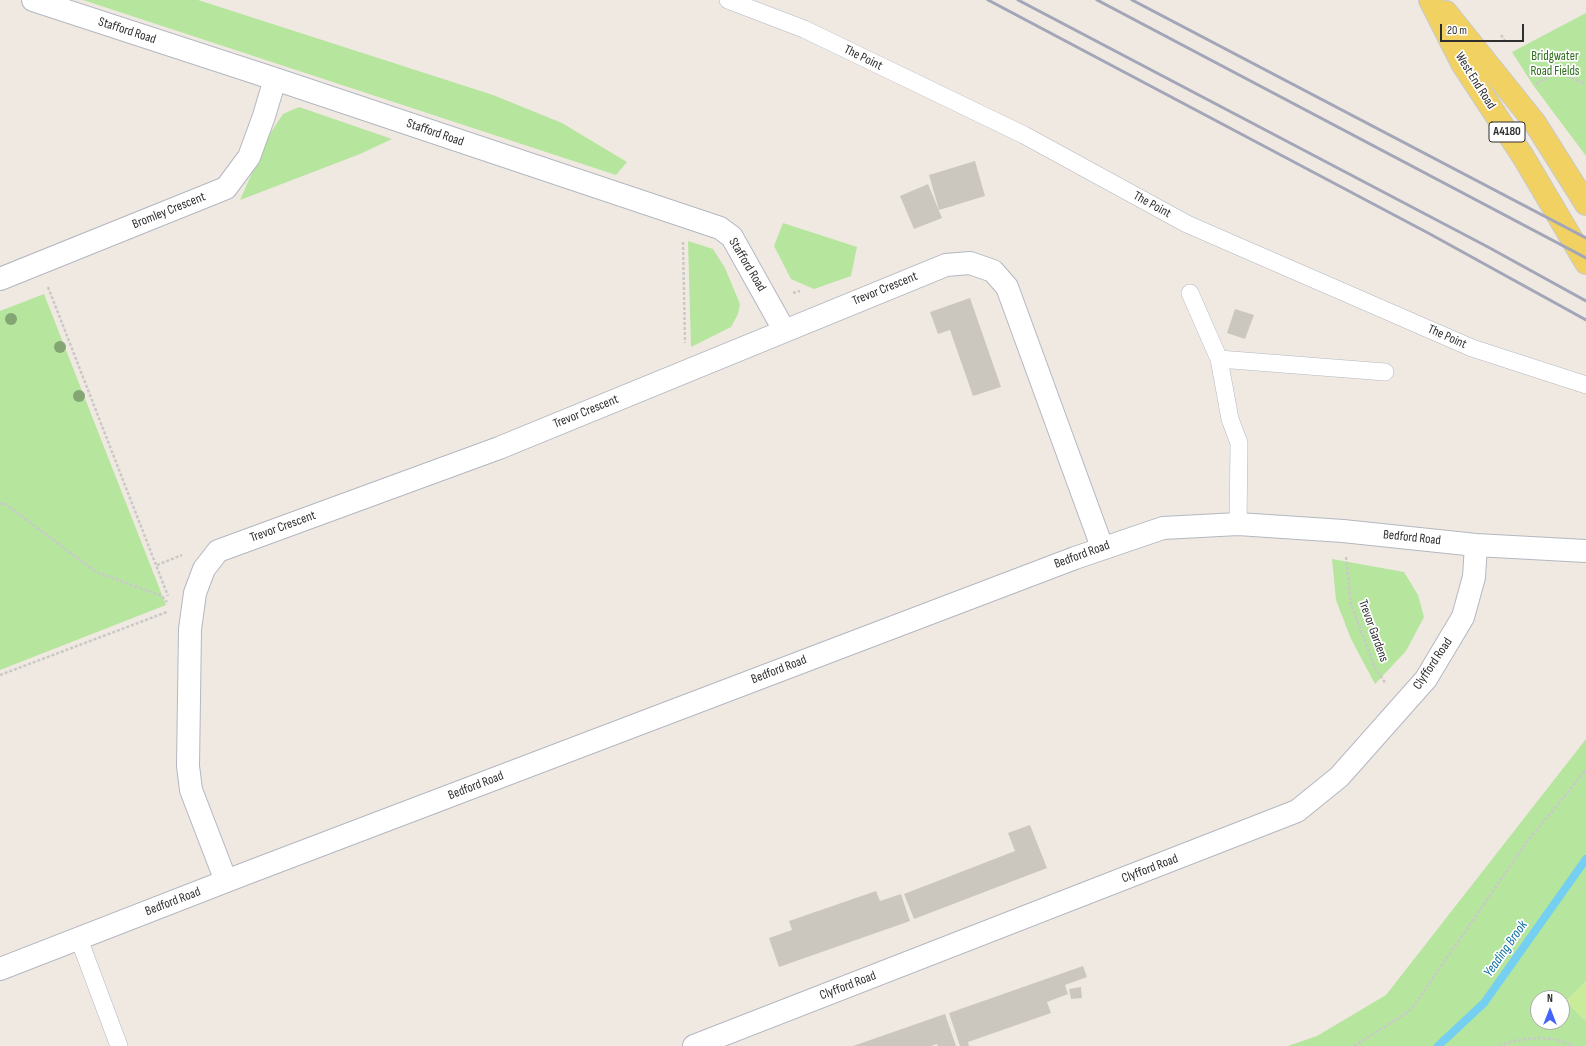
<!DOCTYPE html>
<html>
<head>
<meta charset="utf-8">
<style>
	body { margin:0 }
	#map { position:relative; width:1586px; height:1046px; overflow:hidden; background:#efe9e1; font-family:"Sofia Sans Condensed",sans-serif }
	canvas { display:block }
	.north { position:absolute; left:1530px; top:990px; width:40px; height:40px; box-sizing:border-box; background:#fff; border:1px solid #ababab; border-radius:50%; rotate:0deg; font-size:11px; font-weight:700; line-height:16px; text-align:center; color:#2e2e2e }
	.north::after { content:''; display:block; margin:auto; width:14px; height:18px; background:#4264fb; clip-path:polygon(50% 0,100% 100%,50% 72%,0 100%) }
	.scale { position:absolute; left:1440px; top:24px; width:84px; height:18px; box-sizing:border-box; border:2px solid #2e2e2e; border-top:0; padding-left:5px; font-size:12px; line-height:14px; white-space:nowrap; color:#2e2e2e; -webkit-text-stroke:3px #fff; paint-order:stroke }
</style>
</head>
<body>
<div id="map">
<canvas width="1586" height="1046"></canvas>
<div class="north">N</div>
<div class="scale">20 m</div>
</div>
<script>
const c = document.querySelector('canvas').getContext('2d');
c.lineJoin = 'round';
function fill(path, color) { c.fillStyle = color; c.fill(path, 'evenodd'); }
function trace(path, color, width, dash) { c.strokeStyle = color; c.lineWidth = width; c.lineCap = dash ? 'butt' : 'round'; c.setLineDash(dash || []); c.stroke(path); }
function label(font, color, halo, rows, align = 'center') {
  c.font = font + ' "Sofia Sans Condensed",sans-serif'; c.lineWidth = 3.5; c.setLineDash([]); c.textBaseline = 'middle'; c.strokeStyle = halo; c.fillStyle = color; for (const [text, x, y, turn = 0] of rows) {
    c.save(); c.translate(x, y); c.rotate((+turn || 0) * Math.PI / 180); c.textAlign = isNaN(turn) ? turn : align; if (halo) c.strokeText(text, 0, 0); c.fillText(text, 0, 0); c.restore();
  }
}
const green = new Path2D(`
	M83,0H198L493,95L562,123L627,162L616,175Z
	M1586,13V156L1533,85L1512,52Z
	M299,107L392,139L360,154L240,200L269,135L283,114Z
	M783,223L857,247L851,276L814,289L791,279L774,246Z
	M688,241L713,249L725,268L740,304L738,314L731,327L691,347Z
	M44,294L166,605L0,670V311Z
	M1332,559L1404,572L1418,595L1424,617L1406,651L1375,684L1351,639L1336,600Z
	M1586,739V981L1566,1001L1586,1021V1046H1288L1317,1036L1386,995ZM1538,998H1562V1022H1538Z`);
const pitch = new Path2D(`
	M1586,981V1021L1566,1001Z`);
const stream = new Path2D(`
	M1438,1046L1484,1003L1586,859`);
const building = new Path2D(`
	M975,161L985,196L939,210L929,175Z
	M928,184L942,218L914,229L900,196Z
	M970,298L1001,387L973,396L950,330L938,334L930,312Z
	M1235,309L1254,315L1245,339L1227,333Z
	M1030,825L1047,868L914,919L904,894L1015,851L1008,833Z
	M876,891L880,901L901,894L910,921L779,967L769,938L792,930L789,921Z
	M1083,966L1087,977L1065,985L1068,994L1047,1002L1051,1013L968,1042L969,1046H960L949,1013Z
	M1081,987L1082,998L1071,999L1069,989Z
	M945,1014L956,1046H938L937,1044L931,1046H853Z`);
const path = new Path2D(`
	M1501,35L1505,41
	M1536,84L1557,72L1586,84
	M683,242L685,343
	M48,287L168,596
	M793,293L800,291
	M0,504L4,503L96,572L162,596L167,602
	M1346,557L1351,604L1375,668L1386,684
	M157,565L182,555
	M0,675L167,612
	M1354,1046L1411,1010L1526,843L1586,770
	M1499,1046C1522,1037 1551,1034 1573,1046`);
const lane = new Path2D(`
	M728,0L804,29L1024,135L1187,224L1472,348L1586,385
	M1190,293L1219,359L1230,419L1239,443L1238,524
	M1219,359L1385,372
	M79,939L119,1046`);
const street = new Path2D(`
	M33,0L275,79L720,228L732,237L784,330
	M0,279L226,188L249,157L264,116L275,79
	M226,881L191,790L188,766L190,629L195,593L204,569L218,551L499,448L946,265L970,263L993,271L1007,287L1102,547
	M0,969L247,873L1075,558L1163,528L1238,524L1343,531L1476,545L1586,551
	M694,1046L1297,811L1339,777L1426,679L1463,617L1474,577L1476,545`);
const primary = new Path2D(`
	M1430,0L1463,65L1524,158L1586,263
	M1446,12L1535,123L1586,204`);
const rail = new Path2D(`
	M988,0L1430,234L1586,320
	M1018,0L1488,247L1586,301
	M1097,0L1586,258
	M1132,0L1586,238`);
const trees = [
	[11,319],
	[60,347],
	[79,396]
];
const shields = [
	[1507,132,36]
];
const shieldNames = [
	["A4180",1507,132]
];
const streetNames = [
	["Stafford Road",127,31,18],
	["The Point",863,58,26],
	["West End Road",1475,81,58],
	["Stafford Road",435,133,19],
	["The Point",1152,205,29],
	["Bromley Crescent",169,211,-22],
	["Stafford Road",747,265,59],
	["Trevor Crescent",885,289,-22],
	["The Point",1447,337,24],
	["Trevor Crescent",586,412,-22],
	["Trevor Crescent",283,527,-20],
	["Bedford Road",1412,538,6],
	["Bedford Road",1082,555,-20],
	["Trevor Gardens",1373,631,70],
	["Clyfford Road",1433,664,-56],
	["Bedford Road",779,670,-21],
	["Bedford Road",476,786,-21],
	["Clyfford Road",1150,869,-21],
	["Bedford Road",173,902,-21],
	["Clyfford Road",848,986,-21]
];
const parkNames = [
	["Bridgwater",1555,57],
	["Road Fields",1555,72]
];
const waterNames = [
	["Yeading Brook",1506,949,-55]
];
fill(green, '#b6e59e');
fill(pitch, '#c9ec9a');
trace(stream, '#75cff0', 8);
fill(building, '#cbc7bf');
trace(lane, '#b4b7c1', 18);
trace(street, '#b4b7c1', 24);
trace(primary, '#c9c9c9', 24);
trace(path, '#c9c9c9', 2.5, [3, 2]);
trace(lane, '#fff', 17);
trace(street, '#fff', 22);
trace(primary, '#f2d163', 22);
trace(rail, '#a3a6b8', 3);
c.fillStyle = '#84a574';
for (const [x, y] of trees) { c.beginPath(); c.arc(x, y, 6, 0, 2 * Math.PI); c.fill(); }
for (const [x, y, w] of shields) { const box = new Path2D(); box.roundRect(x - w / 2, y - 10, w, 20, 3); c.fillStyle = '#fff'; c.fill(box); trace(box, '#2e2e2e', 1); }
label('bold 12px', '#2e2e2e', null, shieldNames);
label('13px', '#2e2e2e', '#fff', streetNames);
label('13px', '#2c6e1b', '#fff', parkNames);
label('italic 14px', '#0d6fa3', '#fff', waterNames);
</script>
</body>
</html>
